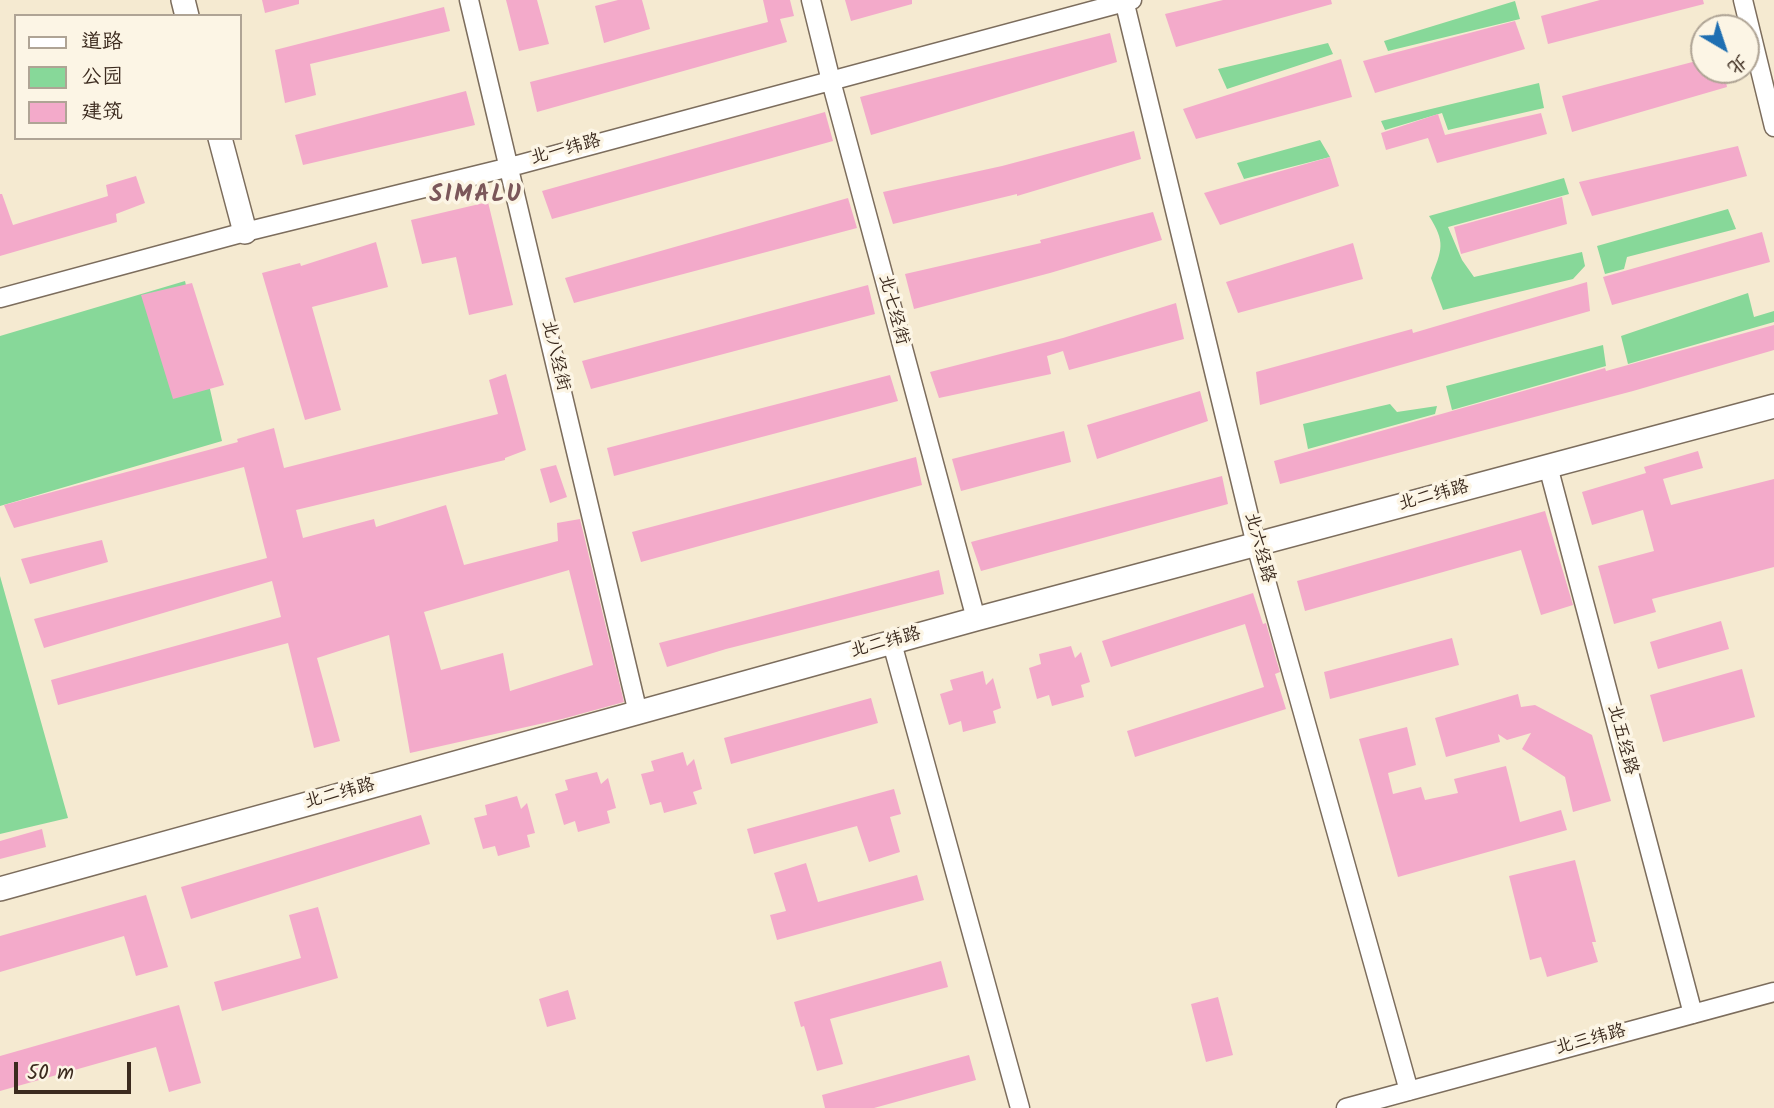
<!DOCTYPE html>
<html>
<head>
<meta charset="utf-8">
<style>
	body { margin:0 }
	#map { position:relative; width:1774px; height:1108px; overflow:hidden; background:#f5ead1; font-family:Kalam,"LXGW WenKai TC",sans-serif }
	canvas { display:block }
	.legend { position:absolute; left:14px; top:14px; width:228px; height:126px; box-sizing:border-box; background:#fcf5e5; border:2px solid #afa495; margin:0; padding:9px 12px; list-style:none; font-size:21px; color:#3b2a1e }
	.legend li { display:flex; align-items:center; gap:14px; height:35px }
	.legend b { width:35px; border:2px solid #afa495 }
	.north { position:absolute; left:1690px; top:14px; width:70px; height:70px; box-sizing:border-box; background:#fcf5e5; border:2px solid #afa495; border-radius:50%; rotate:141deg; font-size:19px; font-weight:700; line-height:28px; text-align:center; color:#3b2a1e }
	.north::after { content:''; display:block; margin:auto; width:24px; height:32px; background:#1f6fb2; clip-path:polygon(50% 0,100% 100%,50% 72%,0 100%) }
	.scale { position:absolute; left:14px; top:1062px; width:117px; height:32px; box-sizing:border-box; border:4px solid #3b2a1e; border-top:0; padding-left:9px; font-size:21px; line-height:24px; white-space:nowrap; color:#3b2a1e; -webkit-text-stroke:5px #fcf5e5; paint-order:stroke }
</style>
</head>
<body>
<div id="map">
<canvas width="1774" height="1108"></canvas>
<ul class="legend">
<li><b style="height:9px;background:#fff"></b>道路</li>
<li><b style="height:19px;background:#87d899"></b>公园</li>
<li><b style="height:19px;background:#f3aaca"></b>建筑</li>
</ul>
<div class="north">北</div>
<div class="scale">50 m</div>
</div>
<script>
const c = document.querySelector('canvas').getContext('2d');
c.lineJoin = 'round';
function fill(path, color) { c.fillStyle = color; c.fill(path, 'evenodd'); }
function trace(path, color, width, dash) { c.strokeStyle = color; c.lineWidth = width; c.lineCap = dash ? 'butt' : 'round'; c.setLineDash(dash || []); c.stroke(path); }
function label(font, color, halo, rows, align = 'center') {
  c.font = font + ' Kalam,"LXGW WenKai TC",sans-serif'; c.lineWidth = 7; c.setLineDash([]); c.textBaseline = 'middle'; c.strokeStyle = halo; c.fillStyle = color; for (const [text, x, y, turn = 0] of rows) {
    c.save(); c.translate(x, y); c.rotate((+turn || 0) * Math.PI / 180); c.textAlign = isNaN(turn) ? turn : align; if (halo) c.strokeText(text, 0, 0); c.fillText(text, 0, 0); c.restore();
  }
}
const green = new Path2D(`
	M1515,1L1520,19L1388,51L1384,41Z
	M1328,43L1333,54L1227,89L1218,69Z
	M1539,83L1544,108L1448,130L1442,113L1385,130L1381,121Z
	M1320,140L1330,157L1244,179L1237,163Z
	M1564,178L1569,194L1448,227L1462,260L1474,277L1582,252L1585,266L1573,279L1443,310L1431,278C1442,249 1446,243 1429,216Z
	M1728,209L1736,229L1627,257L1624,269L1605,274L1597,246Z
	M185,281L222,441L0,506V336Z
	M1748,293L1754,317L1774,311V322L1628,364L1621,336Z
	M1603,345L1606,366L1452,410L1446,386Z
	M1390,404L1397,412L1437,406L1435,414L1308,449L1303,424Z
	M0,576L68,818L0,834Z`);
const building = new Path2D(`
	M262,0H299V4L265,13Z
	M506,0H537L549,44L519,51Z
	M618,0H642L650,29L604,43L595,6Z
	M763,0H790L794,16L780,19L787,42L537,112L530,82L768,22Z
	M845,0H912V4L851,21Z
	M1223,0H1331L1332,4L1176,47L1165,14Z
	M1600,0H1703L1704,4L1548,44L1541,16Z
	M444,7L450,31L310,64L316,95L285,103L275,50Z
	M1515,21L1525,49L1375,93L1363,61Z
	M1110,33L1117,62L871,135L860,97Z
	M1341,59L1352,97L1196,139L1183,109Z
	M1704,59V70H1724L1727,87L1572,132L1562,96Z
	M466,91L475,125L303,165L295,135Z
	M825,112L833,141L552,219L542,191Z
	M1541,113L1547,134L1437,163L1428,138L1386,150L1381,133L1438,114L1445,135Z
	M1134,131L1141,159L1017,196V194L893,224L883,192L1002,166Z
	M1738,146L1747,176L1592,216L1579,182Z
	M1330,157L1339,186L1220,225L1204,193Z
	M136,176L145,203L116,214L117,222L0,256V194H2L13,225L108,196L106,185Z
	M1562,197L1567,224L1461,254L1454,227Z
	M848,198L857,228L574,303L565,278Z
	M488,202L513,305L469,315L456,257L422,264L411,220Z
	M1153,212L1162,240L1050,273L914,309L905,274L1041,243L1040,240Z
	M1762,232L1770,262L1612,305L1603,277Z
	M376,242L388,287L312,307L341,410L305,420L262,273L300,263L301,266Z
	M1353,243L1363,279L1238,313L1226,282Z
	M1587,282L1590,311L1260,405L1256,372L1412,329L1413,333Z
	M192,283L224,385L173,399L141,295Z
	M868,285L875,314L591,389L582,361Z
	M1176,303L1184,339L1069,370L1063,351L1047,356L1051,374L939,398L930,372L1063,338Z
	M1774,325V350L1633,391L1280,484L1274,461L1605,368L1606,371Z
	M506,374L526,450L505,458V460L296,510L303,538L374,519L376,527L446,505L464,565L558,541L557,523L580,519L624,702L562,719L410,753L389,635L317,658L340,741L314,748L288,643L58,705L51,680L281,617L272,581L44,648L34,619L267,558L244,467L14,528L4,505L238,442L237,439L274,428L284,468L498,414L489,380ZM569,570L593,665L510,691L503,653L441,670L424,612Z
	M890,375L898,401L614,476L607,448Z
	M1200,391L1208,421L1097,459L1087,425Z
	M1064,431L1071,462L961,491L952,459Z
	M1698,451L1703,468L1663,479L1671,505L1774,479V567L1652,599L1656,612L1614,624L1598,566L1654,551L1643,510L1592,525L1582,492L1646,473L1644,467Z
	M916,457L922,485L641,562L632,532Z
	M556,465L567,497L550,503L540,469Z
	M1222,476L1228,504L981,571L971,542Z
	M1545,511L1573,605L1541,615L1521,550L1305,611L1297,581Z
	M102,540L108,562L30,584L21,559Z
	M939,570L944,594L726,649L667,667L659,643Z
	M1253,593L1263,624L1266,623L1276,659L1280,672L1275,674L1286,709L1135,757L1127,731L1264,687L1245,624L1111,667L1102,641Z
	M1721,621L1729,649L1658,669L1650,642Z
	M1452,638L1459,665L1330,699L1324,672Z
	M1071,646L1075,658L1081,652L1090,682L1081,685L1084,697L1052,706L1049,695L1037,699L1029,668L1041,664L1039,654Z
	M1742,669L1755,717L1663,742L1650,695Z
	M983,671L986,685L993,678L1001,708L993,711L996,723L963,732L961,721L949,725L940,694L953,690L950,680Z
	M1518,694L1521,707L1535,705L1592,735L1611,801L1573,812L1565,777L1522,749L1531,733L1507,740L1498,734L1500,742L1446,757L1435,718Z
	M871,698L878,723L731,764L724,738Z
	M1407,727L1416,765L1388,773L1393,794L1421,787L1425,800L1458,793L1454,779L1506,766L1520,822L1561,810L1567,830L1398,877L1359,739Z
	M683,752L687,766L694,759L702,789L693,792L697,804L664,813L661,802L650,805L641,774L654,771L651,761Z
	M597,772L601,784L608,778L616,808L607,811L610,823L578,832L575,821L564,825L555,794L568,790L565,780Z
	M894,789L901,814L890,817L900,852L869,862L857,826L754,854L747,829Z
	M517,796L521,809L527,803L535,833L527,835L530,847L498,856L495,846L483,849L474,818L487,815L485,805Z
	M421,815L430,844L191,919L181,887Z
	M42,829L46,847L0,859V841Z
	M1575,860L1596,942H1592L1598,962L1547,977L1541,957L1530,960L1509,876Z
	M806,863L818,902L917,875L924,900L777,940L770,915L786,911L774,873Z
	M146,895L168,967L136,976L124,936L0,972V936Z
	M318,907L338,978L222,1011L214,982L301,958L289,915Z
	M941,961L948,987L830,1019L843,1064L817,1071L804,1026L801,1027L794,1002Z
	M568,990L576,1019L547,1027L539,999Z
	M1218,997L1233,1055L1206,1062L1191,1004Z
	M179,1005L201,1083L169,1092L156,1047L0,1091V1056Z
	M969,1055L976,1080L874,1108H825L822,1095Z`);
const minor = new Path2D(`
	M469,0L638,713
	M811,0L831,81L976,619
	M1124,0L1256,545L1409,1091
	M1743,0L1774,127
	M0,298L245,232L510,167L1132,0
	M1548,466L1693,1014
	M892,643L1020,1108
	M1346,1108L1774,992`);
const tertiary = new Path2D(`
	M183,0L187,16
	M220,138L245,232
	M0,889L976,619L1774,406`);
const streetNames = [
	["北一纬路",566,151,-15],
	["北七经街",892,310,75],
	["北八经街",554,356,77],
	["北二纬路",1434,497,-15],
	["北六经路",1258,548,75],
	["北二纬路",886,644,-15],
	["北五经路",1621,740,75],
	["北二纬路",340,795,-15],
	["北三纬路",1591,1041,-15]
];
const districtNames = [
	["SIMALU",476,197]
];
fill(green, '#87d899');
fill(building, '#f3aaca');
trace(minor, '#7c6d5d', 21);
trace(tertiary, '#7c6d5d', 26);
trace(minor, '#fff', 18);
trace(tertiary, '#fff', 23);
label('18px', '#3b2a1e', '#fcf5e5', streetNames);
c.letterSpacing = '2px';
label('bold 24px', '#7b575a', '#fcf5e5', districtNames);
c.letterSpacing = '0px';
</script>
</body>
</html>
